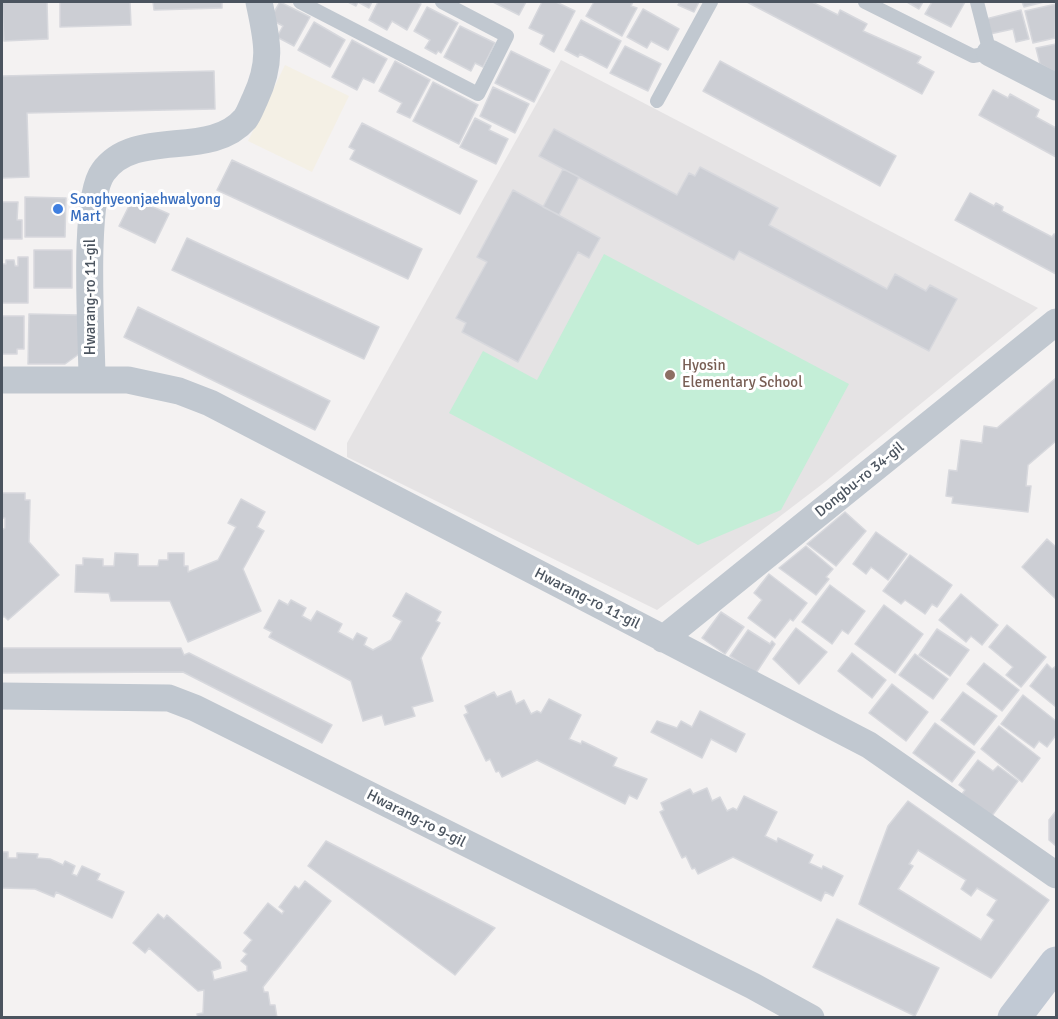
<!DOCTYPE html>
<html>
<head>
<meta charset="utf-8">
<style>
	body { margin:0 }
	#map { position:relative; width:1058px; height:1019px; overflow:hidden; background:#f4f2f2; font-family:Signika,sans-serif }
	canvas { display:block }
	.frame { position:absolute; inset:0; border:3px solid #4b545f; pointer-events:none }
</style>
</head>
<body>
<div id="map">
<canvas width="1058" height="1019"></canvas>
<div class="frame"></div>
</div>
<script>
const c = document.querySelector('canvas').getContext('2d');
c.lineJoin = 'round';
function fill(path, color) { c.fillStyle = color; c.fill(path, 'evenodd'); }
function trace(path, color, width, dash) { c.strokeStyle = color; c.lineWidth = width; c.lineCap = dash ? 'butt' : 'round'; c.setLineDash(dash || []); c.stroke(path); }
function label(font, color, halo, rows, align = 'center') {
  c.font = font + ' Signika,sans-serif'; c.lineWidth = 6; c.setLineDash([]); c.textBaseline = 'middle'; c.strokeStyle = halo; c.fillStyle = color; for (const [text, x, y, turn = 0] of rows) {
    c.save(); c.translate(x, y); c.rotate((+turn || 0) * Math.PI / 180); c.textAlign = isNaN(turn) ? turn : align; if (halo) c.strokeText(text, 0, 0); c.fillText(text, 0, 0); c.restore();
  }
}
const education = new Path2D(`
	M561,60L1038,308L825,482L657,610L347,457V443Z`);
const green = new Path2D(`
	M604,254L849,384L781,510L698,545L449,413L483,351L537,380Z`);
const sand = new Path2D(`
	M285,65L349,96L312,172L248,141Z`);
const building = new Path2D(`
	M2,2H47L48,39L4,41Z
	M60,2H130L131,25L60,27Z
	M153,2H222V8L154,10Z
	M280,2L310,17L294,46L277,37L283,26L270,19Z
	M348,2H372L369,8L358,2L356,6Z
	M378,2H417L421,4L407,30L392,21L387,30L369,20Z
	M493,2H526L519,15Z
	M542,2H556L575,11L554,52L540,44L544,35L529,28Z
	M594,2H633L631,6L637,8L622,36L586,16Z
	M680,2H699L694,12L678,5Z
	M747,2H812L838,15L840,10L867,24L863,31L921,57L917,63L934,72L922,94Z
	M907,2H923L919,9Z
	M932,2H965L951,27L925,14Z
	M1022,2H1044L1024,7Z
	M1056,4L1055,38L1033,43L1025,11Z
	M427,7L458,23L441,53L438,51L436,54L425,48L430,40L414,31Z
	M643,9L679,29L668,50L651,41L647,48L627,37Z
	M1021,10L1029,39L1016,42L1013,29L990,34L986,19Z
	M581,20L621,41L607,68L580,54L578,57L565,50Z
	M314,22L345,40L330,67L298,50Z
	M460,26L495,43L483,67L475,63L471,71L444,57Z
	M352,40L387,59L374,83L363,78L357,90L332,77Z
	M1056,44V73L1040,64L1036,48Z
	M625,46L661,64L648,91L610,73Z
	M511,51L550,70L534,102L495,83Z
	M395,61L430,80L410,118L397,112L402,103L379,91Z
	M720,61L896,156L880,186L703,91Z
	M214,71L215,109L27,113L29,177L2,178V76Z
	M433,82L478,105L459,144L413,121Z
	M493,87L529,104L515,133L480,116Z
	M993,90L1008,98L1010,94L1039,110L1036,117L1056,128V157L979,115Z
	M475,118L491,126L489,130L508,139L496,164L460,147Z
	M362,123L477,181L460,214L350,159L355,150L349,147Z
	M554,129L677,195L689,173L695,176L700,167L778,208L769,225L887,289L895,274L926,291L930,285L957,299L929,351L739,251L734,260L539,156Z
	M232,160L422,249L408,279L217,190Z
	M563,169L579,177L559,215L543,207Z
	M513,190L600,238L589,258L578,252L518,362L462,332L466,323L456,318L487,262L477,257Z
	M970,193L994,206L996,203L1003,207L1002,211L1052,237L1054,234L1056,235V274L955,220Z
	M25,197L66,198L65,237H25Z
	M133,198L169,214L155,243L119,226Z
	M2,202H18L17,220H22V239H2Z
	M187,238L379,327L364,359L172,270Z
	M34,250H72V288H34Z
	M18,257H28V303H2V264H6V260H14L15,266H18Z
	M138,307L330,401L315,430L124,337Z
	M29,314L80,315L79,354L65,364H28Z
	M2,316H24V349H17V354H2Z
	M1056,378V441L1028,465L1026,486H1031L1028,512L952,503L953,497L946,496L949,470L957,471L961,440L982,443L984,426L997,428Z
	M2,493H25V500H30L29,542L59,575L8,620L4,616L2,618V530L5,528V518H2Z
	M241,499L265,512L257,527L264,531L243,569L261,611L188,642L170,601H111L109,593L75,592L76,565H83V558L103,559V566H114L115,553L138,554V566H158L159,560H168V553H184V566H188V572L218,560L236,527L228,523Z
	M845,512L866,531L836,566L807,544Z
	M876,532L907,554L888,580L871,567L866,574L853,564Z
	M1047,539L1056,547V599L1022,567Z
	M806,546L833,569L826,577L829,579L816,595L779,568Z
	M910,555L952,585L937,607L932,604L925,614L905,600L901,604L883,591Z
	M769,574L807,603L793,621L790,619L775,638L748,618L762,600L754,593Z
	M830,585L865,611L848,634L842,630L832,644L802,622Z
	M406,593L441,612L436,621L440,623L421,658L433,701L412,707L415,716L385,725L382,715L363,721L351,681L269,637L272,632L264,628L279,600L288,605L291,600L306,608L302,616L311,621L317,611L342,624L338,632L353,640L357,633L367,638L364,645L373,650L391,640L402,621L393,616Z
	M961,594L998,625L982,645L971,636L966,642L939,620Z
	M884,605L923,634L895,673L855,644Z
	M721,612L744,627L725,654L702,638Z
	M1007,625L1046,657L1021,687L1006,675L1013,667L989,647Z
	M796,628L827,652L799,684L773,659Z
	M937,629L969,650L950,676L919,655Z
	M748,630L770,644L772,641L775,644L756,673L730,656Z
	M2,648H181L184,655L189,653L332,725L322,743L183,672L2,673Z
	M852,653L886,680L872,698L838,671Z
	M915,654L948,679L933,699L899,675Z
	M984,663L1019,690L1002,711L967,684Z
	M1047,664L1052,669L1056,666V707L1030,686Z
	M892,684L928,712L906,741L869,713Z
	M511,691L516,704L524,700L531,714L537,711L541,713L549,699L581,715L569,739L581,744L582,741L617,758L613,766L647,779L637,799L629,795L625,804L537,760L502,777L499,771L496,772L490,759L486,761L464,715L468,713L465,706L494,692L497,697Z
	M963,692L997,716L974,745L941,720Z
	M1023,695L1056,721V735L1047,747L1039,741L1034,748L1001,724Z
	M700,711L745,734L736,752L711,739L702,758L651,732L657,721L677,728L681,721L692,727Z
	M935,723L975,752L952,782L913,753Z
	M999,726L1040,758L1022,782L981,749Z
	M978,760L993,771L998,766L1018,781L991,817L962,794L965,790L959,785Z
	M707,788L712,801L720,797L727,811L733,808L737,810L744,796L777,812L765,836L777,842L778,838L813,855L809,863L822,869L823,866L843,876L833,896L825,892L821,901L733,857L698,874L695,868L692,869L686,856L682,858L660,812L664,810L661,803L690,789L693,794Z
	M908,801L1049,900L991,978L859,904L888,826ZM918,850L966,880L961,889L971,896L977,888L997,900L987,915L994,920L981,940L898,889L913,866L909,864Z
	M1056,811V846L1049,840V820Z
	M326,841L495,928L455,975L308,866Z
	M2,852H8V858H17V853L38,854L37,858L50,859L63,865L65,861L75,866L72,874L77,876L82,866L100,874L97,880L124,892L112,918L56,892L54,897L35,889L2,888Z
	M305,881L331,901L263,987L264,992H268L270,1005H275L277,1018H198L197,1014L203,1013L204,990L198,991L149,948L145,953L133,943L158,914L164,919L167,915L220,962L221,968L212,971L214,980L247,971V966L241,961L247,954L243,951L252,940L244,933L268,903L282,914L284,911L279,907L295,886L299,889Z
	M837,919L939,968L915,1016L813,967Z`);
const service = new Path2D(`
	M300,2L478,94L507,36L442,2
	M865,2L973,56L990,53L977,2
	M657,101L711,2`);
const minor = new Path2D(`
	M990,53L1056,87
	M2,380H128L179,391L210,403L869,745L1056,875
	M92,380C92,338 82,200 103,172C135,127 210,160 245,119C249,114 252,105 255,99C273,61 267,40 259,2
	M663,639L1056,322
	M2,696L169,698L195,708L753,986L811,1018`);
const secondary = new Path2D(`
	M1014,1018L1056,963`);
const markers = [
	[58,209,6,"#3f7fe0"],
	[670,375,6,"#8d6e63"]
];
const shopNames = [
	["Songhyeonjaehwalyong",70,200],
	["Mart",70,217]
];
const streetNames = [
	["Hwarang-ro 11-gil",91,297,-90],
	["Dongbu-ro 34-gil",860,480,-39],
	["Hwarang-ro 11-gil",587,599,27],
	["Hwarang-ro 9-gil",416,819,27]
];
const educationNames = [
	["Hyosin",682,366],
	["Elementary School",682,383]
];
fill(education, '#e5e3e4');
fill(green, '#c4eed7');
fill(sand, '#f4f0e5');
fill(building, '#ccced4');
trace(building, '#d7d8dd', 1.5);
trace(service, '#c1c8d0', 14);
trace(minor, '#c1c8d0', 27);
trace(secondary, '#c1c9d4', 33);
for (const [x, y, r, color] of markers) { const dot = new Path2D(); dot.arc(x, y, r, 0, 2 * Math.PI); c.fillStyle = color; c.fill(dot); trace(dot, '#fff', 2); }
label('15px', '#366cbe', '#fff', shopNames, 'left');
label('15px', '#4b545f', '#fff', streetNames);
label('15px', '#785e54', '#fff', educationNames, 'left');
</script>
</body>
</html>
